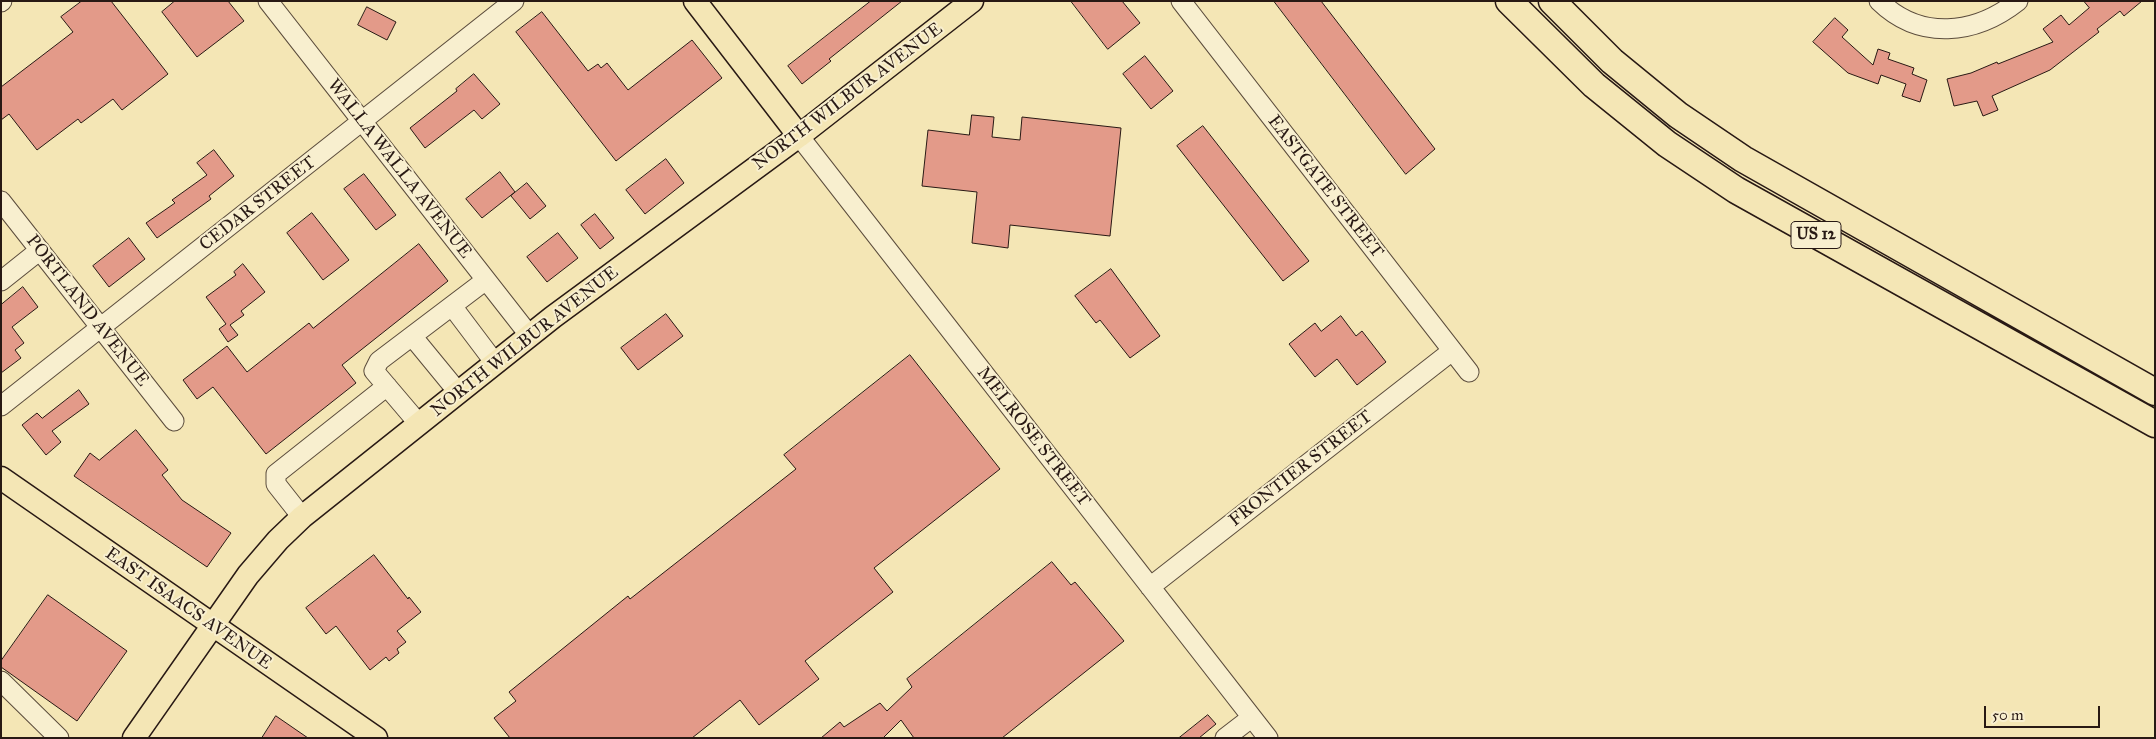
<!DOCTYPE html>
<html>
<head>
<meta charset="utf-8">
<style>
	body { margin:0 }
	#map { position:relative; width:2156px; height:739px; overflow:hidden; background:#f4e6b5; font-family:"IM FELL Great Primer",serif }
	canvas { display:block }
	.frame { position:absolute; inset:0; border:2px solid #281914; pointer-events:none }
	.scale { position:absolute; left:1984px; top:706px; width:116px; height:22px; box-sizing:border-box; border:2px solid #281914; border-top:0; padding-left:6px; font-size:15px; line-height:18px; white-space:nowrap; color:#281914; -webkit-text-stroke:4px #f8efcf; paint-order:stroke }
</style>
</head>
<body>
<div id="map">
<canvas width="2156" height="739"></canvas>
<div class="frame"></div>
<div class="scale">50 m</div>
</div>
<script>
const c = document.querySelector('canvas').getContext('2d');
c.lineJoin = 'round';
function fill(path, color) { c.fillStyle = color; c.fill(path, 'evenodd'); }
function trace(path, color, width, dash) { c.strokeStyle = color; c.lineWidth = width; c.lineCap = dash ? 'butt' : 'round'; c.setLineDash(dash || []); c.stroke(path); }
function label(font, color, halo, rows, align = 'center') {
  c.font = font + ' "IM FELL Great Primer",serif'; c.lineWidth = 4; c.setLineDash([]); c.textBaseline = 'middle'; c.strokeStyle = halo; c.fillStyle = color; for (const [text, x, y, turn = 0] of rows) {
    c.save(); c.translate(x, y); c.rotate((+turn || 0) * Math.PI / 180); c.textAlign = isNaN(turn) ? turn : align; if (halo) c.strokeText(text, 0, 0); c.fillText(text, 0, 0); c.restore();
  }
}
const building = new Path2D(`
	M82,1H111L168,74L122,110L113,99L81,123L78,119L37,150L9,114L1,120V87L73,32L61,17Z
	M175,1H228L244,21L197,57L162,12Z
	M871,1H902L829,59L831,61L802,84L788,66Z
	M1071,1H1122L1140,23L1108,49Z
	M1274,1H1321L1435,149L1406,174Z
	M2084,1H2142L2124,16L2120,11L2097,29L2099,32L2050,70L1992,96L1998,110L1983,116L1977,101L1954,106L1947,79L1971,73L1997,62L1998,64L2053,42L2043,29L2061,15L2069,25L2089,8Z
	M367,7L396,22L387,40L358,25Z
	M542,12L588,71L598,64L601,68L607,63L628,90L692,40L722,78L616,161L516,32Z
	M1835,18L1848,30L1842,37L1873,65L1878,49L1890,53L1888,59L1914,68L1912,74L1927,80L1920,102L1902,96L1906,84L1881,75L1878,84L1848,73L1813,42Z
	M1145,56L1173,91L1151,109L1123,74Z
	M474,74L500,104L482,119L474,110L425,148L410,128L457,91L456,89Z
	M972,115L994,117L992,137L1020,140L1022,117L1121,128L1110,236L1010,225L1008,248L972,243L977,192L922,186L928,130L969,135Z
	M1203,126L1309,261L1283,281L1177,146Z
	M214,150L234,176L209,196L211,199L157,238L146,223L175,203L172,200L207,175L197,163Z
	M666,159L684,183L645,214L626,190Z
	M500,172L515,192L482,218L466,199Z
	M364,174L396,215L376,230L344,189Z
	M527,183L546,206L530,219L511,196Z
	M312,213L349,260L323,280L287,233Z
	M595,214L614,238L600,249L581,225Z
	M558,233L578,258L547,282L527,257Z
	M129,238L145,259L109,287L93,266Z
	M419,244L448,281L342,365L356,383L266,454L213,387L197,399L183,380L227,346L247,372L309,323L313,328Z
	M243,264L265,292L241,311L244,315L230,325L238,335L228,342L219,329L226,324L206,297L236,275L234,272Z
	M1111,269L1160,336L1130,358L1100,320L1096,323L1075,296Z
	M23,287L38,307L12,327L24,343L15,350L21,358L1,373V305Z
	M666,314L683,336L638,370L621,348Z
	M1341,316L1356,336L1362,331L1386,362L1357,385L1337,359L1315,377L1289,344L1315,323L1321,331Z
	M910,355L1000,469L874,568L893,592L805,661L819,679L759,725L740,700L692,738H510L494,718L516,701L509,692L628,596L630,599L796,469L784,455Z
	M79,390L89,404L52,431L61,442L46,455L22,425L37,413L42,418Z
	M136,430L168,470L162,475L182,500L231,533L207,567L74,476L90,453L99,460Z
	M374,555L408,599L409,597L421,612L397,631L406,642L397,649L399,653L389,661L386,657L370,670L336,626L326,634L306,608Z
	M1052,562L1071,585L1075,582L1124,641L1002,738H914L901,720L883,738H821L840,722L844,727L880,703L887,711L912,687L907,679Z
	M48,595L127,651L77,721L1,667V661Z
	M1208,715L1216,724L1199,738H1179Z
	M276,716L308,738H262Z`);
const minor = new Path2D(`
	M268,1L530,336
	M1181,1L1469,372
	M1879,1C1920,41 1975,35 2018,1
	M1,2L2,1
	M799,136L1268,738
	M1,201L174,421
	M1,281L40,250
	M452,306L495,363
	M412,336L458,392
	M1,406L514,1
	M419,424L374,371L379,361L486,280
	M302,517L276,484V474L387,386
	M1150,587L1452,351
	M1,681L59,738
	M1225,738L1251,718`);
const major = new Path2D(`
	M695,1L799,136
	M1,478L376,738
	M134,738L248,575L278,540L302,517L553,317L799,136L972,1`);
const highway = new Path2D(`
	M1509,1L1594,85L1667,144L1736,190L2155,424
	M1552,1L1612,61L1678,115L1743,159L2155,392`);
const shields = [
	[1816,235,50]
];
const shieldNames = [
	["US 12",1816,235]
];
const streetNames = [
	["NORTH WILBUR AVENUE",848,97,-37],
	["WALLA WALLA AVENUE",399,169,52],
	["EASTGATE STREET",1325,187,52],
	["CEDAR STREET",258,204,-38],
	["PORTLAND AVENUE",87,311,52],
	["NORTH WILBUR AVENUE",525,342,-38],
	["MELROSE STREET",1033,437,52],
	["FRONTIER STREET",1301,469,-38],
	["EAST ISAACS AVENUE",188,609,35]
];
fill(building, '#e39a89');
trace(building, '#281914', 1);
trace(minor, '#5b4c3c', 21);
trace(major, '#281914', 25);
trace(highway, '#281914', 29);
trace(minor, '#f8efcf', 19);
trace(major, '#f4e6b5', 22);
trace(highway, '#f4e6b5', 26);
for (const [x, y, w] of shields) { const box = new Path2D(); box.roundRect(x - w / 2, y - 13.5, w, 27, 4); c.fillStyle = '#f8efcf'; c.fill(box); trace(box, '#281914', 1); }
label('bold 16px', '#281914', null, shieldNames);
label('18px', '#281914', '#f8efcf', streetNames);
</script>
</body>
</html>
